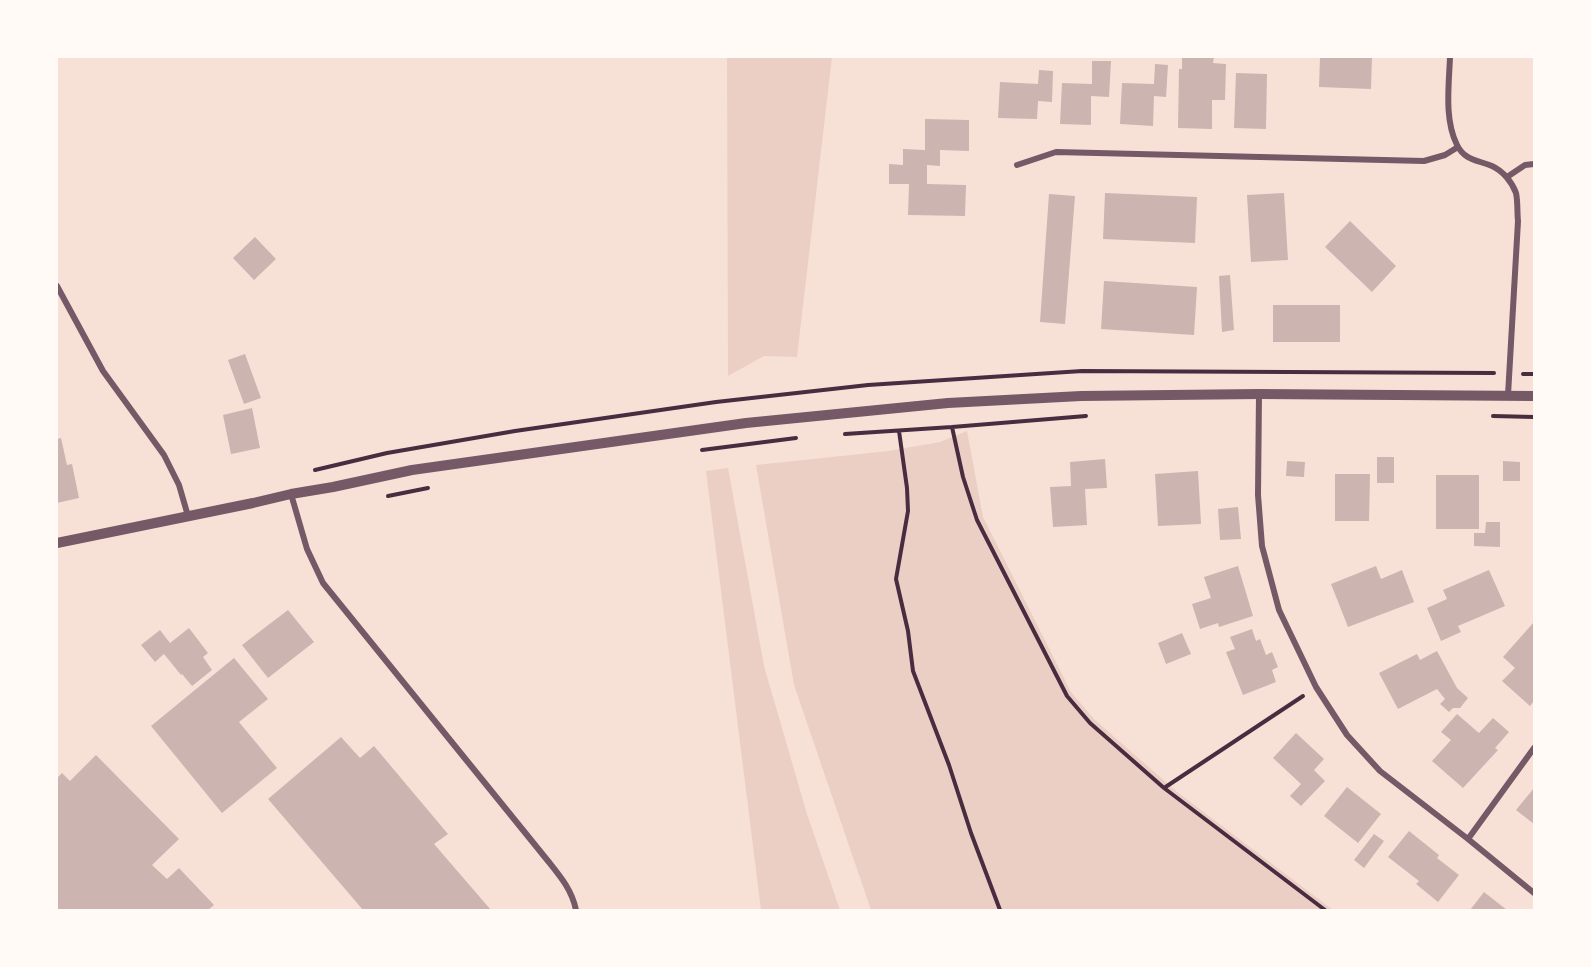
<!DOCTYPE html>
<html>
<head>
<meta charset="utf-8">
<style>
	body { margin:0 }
	#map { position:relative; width:1591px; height:967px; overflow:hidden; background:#f7e1d7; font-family:"PT Sans",sans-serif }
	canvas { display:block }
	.frame { position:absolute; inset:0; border:58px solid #fffaf5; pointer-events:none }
</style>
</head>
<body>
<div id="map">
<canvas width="1591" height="967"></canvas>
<div class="frame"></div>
</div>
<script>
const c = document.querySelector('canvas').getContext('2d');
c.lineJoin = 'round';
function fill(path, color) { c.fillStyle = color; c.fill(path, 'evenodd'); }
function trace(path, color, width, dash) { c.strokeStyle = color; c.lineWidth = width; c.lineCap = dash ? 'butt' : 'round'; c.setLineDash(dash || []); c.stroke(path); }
const green = new Path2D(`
	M727,57H832L797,357L764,356L728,376Z
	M967,431L983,517L1071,692L1094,719L1176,791L1333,910H871L794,685L756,465L888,451L940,442Z
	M728,468L764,666L807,814L840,910H761L706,471Z`);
const building = new Path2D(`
	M1182,57H1214L1213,63L1226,64L1225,100H1212V129L1178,128L1179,69H1182Z
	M1320,57H1372L1371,89L1319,87Z
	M1092,61H1111L1109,97L1091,96V125L1060,124L1062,83L1092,84Z
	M1155,64L1168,65L1166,97L1154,96L1153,126L1120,124L1122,83L1154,84Z
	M1039,70L1053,71L1052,102L1038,101L1037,119L998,118L1000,82L1038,84Z
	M1236,73L1267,74L1266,129L1234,128Z
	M925,119L969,120V151L940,150V166L927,165V184L966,185L965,216L908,215L909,184H889V164L903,165V149L925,150Z
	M1105,193L1197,197L1195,243L1103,239Z
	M1284,193L1288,260L1251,262L1247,195Z
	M1049,194L1075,196L1065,324L1040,322Z
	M1350,221L1396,266L1372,292L1325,247Z
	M255,237L276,259L254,280L233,258Z
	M1230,275L1234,330L1222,332L1219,276Z
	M1104,281L1197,287L1194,335L1101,329Z
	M1273,305H1340V342H1273Z
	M245,354L261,398L244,404L228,360Z
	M252,408L260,448L231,454L223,415Z
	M61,438L67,465L72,464L79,498L57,503V439Z
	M1377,457H1394V483H1377Z
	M1105,459L1107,488L1085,489L1087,525L1053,527L1050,487L1071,486L1070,462Z
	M1287,461L1305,462L1304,477L1286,476Z
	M1503,461L1520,462V481H1503Z
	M1198,471L1201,524L1158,526L1155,474Z
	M1335,474H1370L1369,521H1335Z
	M1436,475H1479V529H1436Z
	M1238,507L1241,539L1220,540L1218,509Z
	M1486,522H1500V547L1474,546V533H1485Z
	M1238,566L1253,616L1219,627L1218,623L1200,629L1192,604L1211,598L1204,577Z
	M1376,566L1381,579L1402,570L1414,602L1348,627L1331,584Z
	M1489,570L1505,606L1458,626L1461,632L1441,641L1427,608L1447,599L1443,590Z
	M288,610L314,642L268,678L242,645Z
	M1534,622V701L1530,706L1502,681L1515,668L1503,657Z
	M189,628L208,653L203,657L212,670L192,686L182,674L181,675L164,654L155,662L141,645L160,630L170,643Z
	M1252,629L1256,641L1260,639L1266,655L1272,652L1278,667L1272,670L1276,682L1243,695L1226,652L1235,649L1230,637Z
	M1182,633L1191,654L1166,664L1158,643Z
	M1437,651L1457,688L1468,698L1460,708H1453L1449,712L1440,704L1445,699L1437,689L1398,709L1379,673L1417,654L1420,660Z
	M234,658L268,699L239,722L277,768L222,813L151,726Z
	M1457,714L1479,733L1493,718L1509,732L1495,748L1498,750L1463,788L1432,761L1451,740L1441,732Z
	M1296,733L1324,759L1314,770L1325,781L1301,806L1290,796L1301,784L1273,758Z
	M341,737L360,758L374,746L448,834L434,844L491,910H363L268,799Z
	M96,755L179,839L152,865L167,879L179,868L214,905L208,910H57V778L62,773L70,781Z
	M1347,787L1381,814L1358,843L1324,816Z
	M1534,788V824L1516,810Z
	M1409,831L1439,855L1437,858L1459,875L1438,902L1416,884L1419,881L1388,857Z
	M1374,834L1384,841L1364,868L1354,860Z
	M1484,892L1507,910H1470Z`);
const path = new Path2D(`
	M1523,374H1534
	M1493,416L1534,417
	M952,427L963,477L977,520L1067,696L1090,723L1164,788L1325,910
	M899,431L907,488L908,511L896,579L908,631L913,671L949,765L971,833L1000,910
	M845,434L952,427L1086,416
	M702,450L796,438
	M315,470L387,453L515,431L716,402L868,385L1082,371L1494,373
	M388,496L428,488
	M1164,788L1303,696`);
const minor = new Path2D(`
	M1450,57C1449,85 1444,119 1457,145C1465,161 1478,160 1492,166C1503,171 1512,182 1516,193C1518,202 1517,213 1518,221L1508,395
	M1017,165L1056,152L1424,161L1445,155L1458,147
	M1507,177L1525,165L1534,164
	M57,286L103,371L164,455L179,485L188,516
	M1259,394L1258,495L1262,546L1279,610L1316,687L1347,735L1380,771L1468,839L1534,893
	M291,494L307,549L323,583L548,861C560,876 572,890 576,910
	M1468,839L1534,748`);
const tertiary = new Path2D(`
	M57,543L253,503L291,494L333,487L412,470L746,423L948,403L1081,396L1259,394L1534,396`);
fill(green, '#ebcfc5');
fill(building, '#ccb4b1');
trace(path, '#4a2c40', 4);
trace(minor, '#755966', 6);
trace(tertiary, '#755966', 10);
</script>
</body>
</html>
